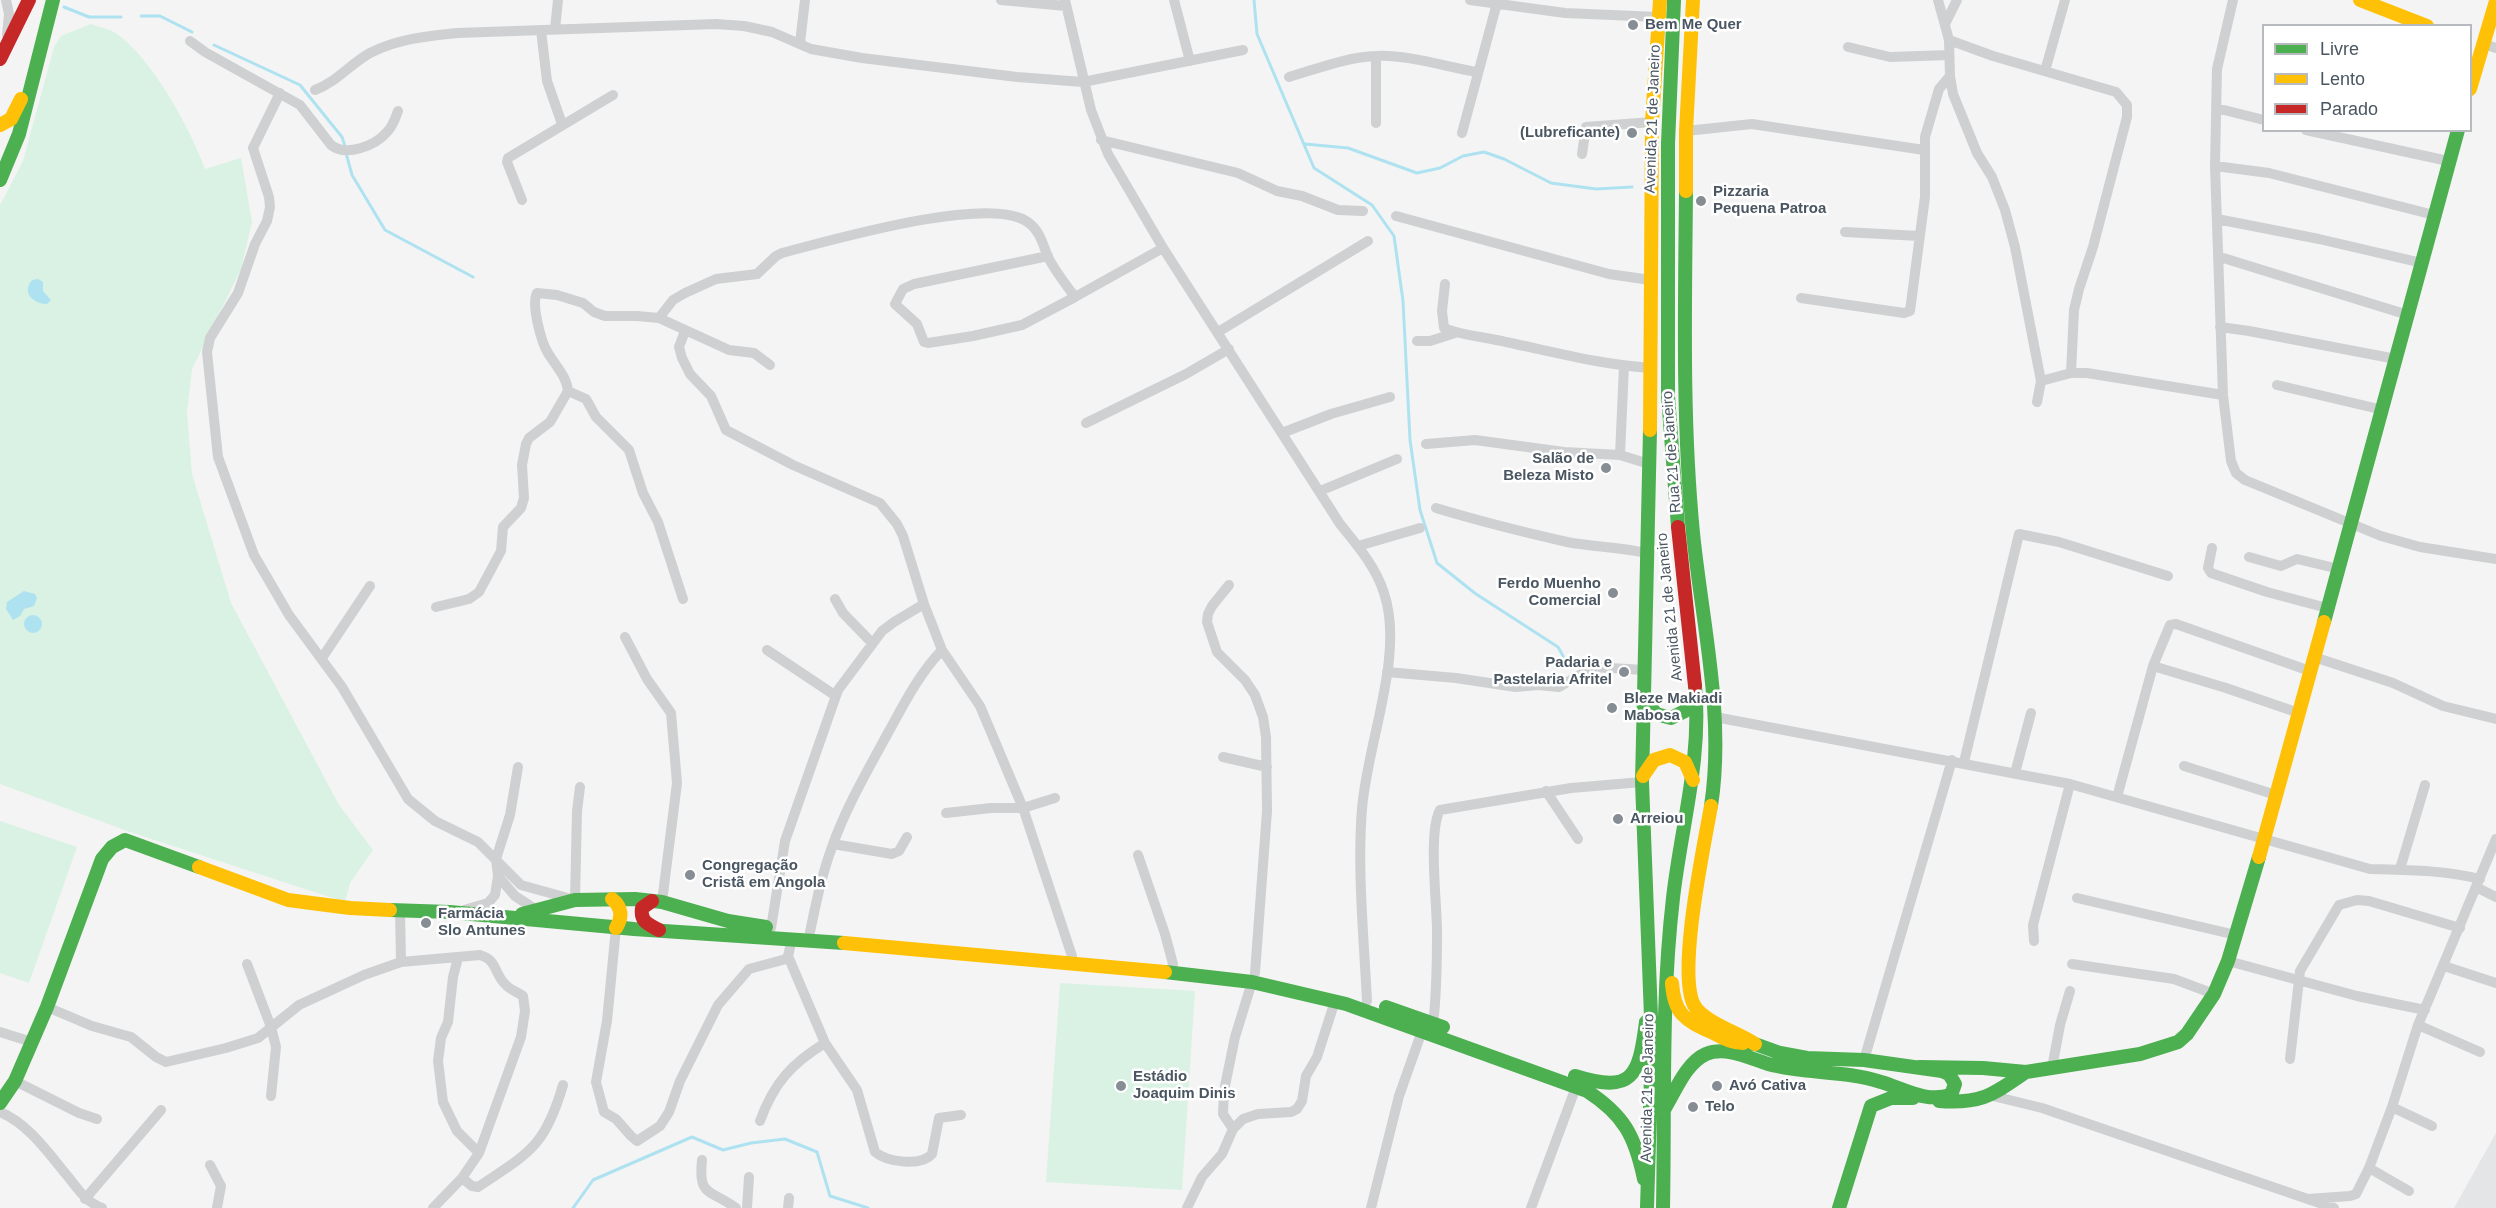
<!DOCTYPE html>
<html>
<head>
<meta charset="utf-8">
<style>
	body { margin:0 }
	#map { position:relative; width:2496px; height:1208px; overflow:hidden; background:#f4f4f4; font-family:Helvetica,sans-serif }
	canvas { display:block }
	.legend { position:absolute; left:2262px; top:24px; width:210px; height:108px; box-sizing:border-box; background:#fff; border:2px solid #b7bbc0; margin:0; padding:8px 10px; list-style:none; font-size:18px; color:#4a5661 }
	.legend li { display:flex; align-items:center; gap:12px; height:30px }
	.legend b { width:30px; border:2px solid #b7bbc0 }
</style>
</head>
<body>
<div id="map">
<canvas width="2496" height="1208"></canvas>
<ul class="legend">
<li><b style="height:8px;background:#4caf50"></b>Livre</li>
<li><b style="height:8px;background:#ffc107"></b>Lento</li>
<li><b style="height:8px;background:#c62828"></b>Parado</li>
</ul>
</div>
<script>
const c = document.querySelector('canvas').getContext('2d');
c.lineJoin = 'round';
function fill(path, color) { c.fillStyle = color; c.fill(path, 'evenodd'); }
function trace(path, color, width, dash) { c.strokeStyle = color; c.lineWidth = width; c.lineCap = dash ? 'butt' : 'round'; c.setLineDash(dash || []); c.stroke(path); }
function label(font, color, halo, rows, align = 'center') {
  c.font = font + ' Helvetica,sans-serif'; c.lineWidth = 5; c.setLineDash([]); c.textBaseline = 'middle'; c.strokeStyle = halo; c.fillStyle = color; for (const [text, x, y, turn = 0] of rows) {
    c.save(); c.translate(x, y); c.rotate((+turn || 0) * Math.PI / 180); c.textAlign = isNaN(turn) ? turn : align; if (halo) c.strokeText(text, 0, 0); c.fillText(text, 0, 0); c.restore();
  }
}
const airport = new Path2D(`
	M2496,1133V1208H2454Z`);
const green = new Path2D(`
	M91,24C99,27 110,29 117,34C153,60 190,128 205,169L241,158L252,222L241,269L192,369L187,413L192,474L231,603L339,805L373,850L350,883L345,902L130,832L0,784V205L23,161L54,47L61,36Z
	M0,821L77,847L29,983L0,973Z
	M1060,983L1195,991L1182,1190L1046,1182Z`);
const water = new Path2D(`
	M38,279L43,282V291L51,300L47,304C34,304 21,293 32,280Z
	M24,591L35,594L37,598L34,606L24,609L20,616L13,620L6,609L7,602Z
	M24 624a9 9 0 1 1 18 0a9 9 0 1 1-18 0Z`);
const stream = new Path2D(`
	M1254,0L1257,34L1314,168L1372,205L1394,236L1403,301L1410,440L1420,510L1437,563L1476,594L1558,647L1567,663
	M64,7L89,17H121
	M141,16H160L192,32
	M214,45L300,85L342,137L345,146
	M1305,144L1348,148L1417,173L1440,168L1463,156L1484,152L1504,159L1551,183L1596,189L1632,187
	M346,153L352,175L385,230L473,277
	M573,1208L593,1180L692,1137L723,1150L751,1143L785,1139L817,1152L830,1196L868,1208`);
const street = new Path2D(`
	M6,0L9,14L7,35
	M1001,0L1066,6
	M1065,0L1091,110L1108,154L1163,248L1340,524C1357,545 1376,567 1384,593C1405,655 1367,743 1362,809C1357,868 1364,940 1367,1001
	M1174,0L1190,61
	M1470,0L1565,13L1658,17
	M1938,0L1949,40L1950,76L1953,94L1977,153L1992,177L2005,210L2015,247L2041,381L2037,402
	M2233,0L2217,69L2215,166L2223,395L2231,461L2236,473L2245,480L2381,536L2420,547L2496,559
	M1945,24L1957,0
	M555,29L558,0
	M541,30L547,81L562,124
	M1949,40L1993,56L2116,92L2127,105V117L2093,247L2079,289L2074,310L2071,373
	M190,41L205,52L300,105L331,145C346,157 375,146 387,132C393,126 395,119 398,111
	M800,43L805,0
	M2484,44L2496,48
	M1848,47L1890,57L1949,55
	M1376,56V123
	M2045,71L2065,0
	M1289,77C1317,69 1346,57 1376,56C1406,54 1447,67 1477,72
	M315,90C337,82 350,64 370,53C397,39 427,36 457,33L716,24L744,26L772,32L811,49L862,58L1017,77L1083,82L1243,50
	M280,93L253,148L269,197L270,207L267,221L255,244L238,293L210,338L207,352L218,457L254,555L289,615L342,687L408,799L435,821L478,842L521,885L575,900L577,811L580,787
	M2216,108L2264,120
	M2306,130L2448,161
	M1686,131L1752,124L1924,150
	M1462,133L1497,3
	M1101,140L1238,173L1277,191L1302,196L1338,210L1363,211
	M1582,154L1586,127L1652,122
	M2215,166L2269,173L2434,215
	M522,200L507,162L508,158L613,95
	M1396,216L1609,274L1650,280
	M2217,219L2319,239L2422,263
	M1845,232L1919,236
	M1048,256L914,284L903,289L895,304L917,324L924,342L928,343L973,336L1022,325L1075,297
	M2220,257L2408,315
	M1445,284L1442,311L1444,328C1463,336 1486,337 1506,342C1554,352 1602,365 1651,368
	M1801,298L1904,313L1910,311L1925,197V137L1939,89L1950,76
	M659,318L673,300L685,293L716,279L757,274L776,256L782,253C829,241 992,193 1029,223C1041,232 1043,246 1049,259C1056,272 1066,285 1075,297L1163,248
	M2220,327L2249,331L2396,359
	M685,331L679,347L682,358L690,374L711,396L726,430L793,465L880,503L897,524L903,536L924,604L942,650L980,706L1023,808L1072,956
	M1218,332L1368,241
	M1417,341H1430L1455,333
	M2041,381L2071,373H2087L2223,395
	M2277,385L2383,410
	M568,391L586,399L596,417L629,450L643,493L658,522L683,599
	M1086,423L1186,374L1229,349
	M1282,433L1331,414L1390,397
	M1426,444L1475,440L1564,452L1620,455L1649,464
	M1620,455L1624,366
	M1320,491L1397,459
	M1436,508C1479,521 1523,532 1567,542C1593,547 1620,547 1646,553
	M1358,546L1420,528
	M2212,548L2208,568L2211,573L2267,592L2327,608
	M2249,557L2281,566L2297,559L2339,569
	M1229,585L1212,606L1208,614L1207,622L1217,652L1245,680L1255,695L1263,717L1266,737L1267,811L1255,973
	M835,599L843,613L872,643
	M436,607L469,599L479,592L501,551L503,527L521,508L524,498L522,465L526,444L529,438L550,422L568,391C567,377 555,365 548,353C541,342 531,304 537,293L557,295L583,303L594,312L605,316H637L659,318L729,350L754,353L770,365
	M625,637L647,679L671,713L677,783L662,902
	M767,650L836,696
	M2314,657L2393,683L2443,706L2496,719
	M322,658L370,586
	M2153,666L2226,688L2299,713
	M1387,672L1456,678L1516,687L1538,685L1559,687L1593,667L1645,670
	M1715,717L2070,784L2370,869C2408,870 2443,870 2480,879
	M1223,757L1267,767
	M1964,762L2019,534L2059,542L2168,576
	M2184,766L2276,795
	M2015,773L2031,713
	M1546,791L1578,839
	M2117,797L2153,666L2170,625L2176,624L2310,671
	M946,813L991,808H1023L1055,798
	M833,844L892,854L899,851L907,837
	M1138,855L1165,934L1173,964
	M2400,869L2425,785
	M498,876L515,896L538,911
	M2476,887L2496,897
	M2077,898L2236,935
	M400,910L401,962
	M464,910L488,903L495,895L498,876L496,859L510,815L518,767
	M616,928L607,1021L596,1082L604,1112L616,1119L631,1136L637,1141L660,1126L669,1112L680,1081L718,1005L749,969L786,959L788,956L792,939
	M771,928L785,841L838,690L882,631L894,622L924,604
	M810,932C816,903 822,874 832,847C846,807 869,768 889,731C905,702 919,674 942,650
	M2034,941L2033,925L2070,784
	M788,956L825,1043L857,1090L875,1152C887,1162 921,1167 932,1154L939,1118L961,1115
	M458,958L453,977L448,1022L441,1038L438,1061L443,1102L457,1131L479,1153
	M2228,961L2357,996L2425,1010
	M247,964L271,1027L276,1047L271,1096
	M2072,964L2174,979L2214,994
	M2444,966L2496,983
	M47,1007L92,1026L131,1037L156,1057L166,1062L226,1048L258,1038L299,1005L364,975L401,962L480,955C498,960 494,975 506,985C510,990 518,992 523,996L525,1011L521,1037L479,1153L462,1178L433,1208
	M1433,1024C1437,993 1437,962 1437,931C1437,904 1428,831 1440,810L1571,788L1642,782
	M2418,1025L2480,1052
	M0,1032L32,1042
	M2290,1059L2300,971L2339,905L2357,900L2369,901L2460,928
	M1864,1060L1952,760
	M2052,1068L2060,1025L2070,991
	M15,1081L79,1113L97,1119
	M1993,1096L2042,1108L2334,1208
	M2392,1107L2432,1126
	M0,1112C27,1123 47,1151 65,1173C77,1187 84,1201 102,1208
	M760,1121C774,1083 791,1064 825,1043
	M1233,1129L1223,1114L1224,1091L1235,1037L1252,982
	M702,1160C698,1197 710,1189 736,1208
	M210,1165L221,1186L217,1208
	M2369,1168L2409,1191
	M462,1178L472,1186L478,1187C529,1153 545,1147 563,1085
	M85,1199L161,1110
	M2308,1199L2350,1196L2356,1194L2369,1168L2392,1107L2418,1025L2496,839
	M747,1208L749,1177
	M788,1208L789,1198
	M1187,1208L1202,1177L1222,1154L1233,1129L1243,1119L1258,1114L1291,1112L1297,1109L1302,1101L1306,1076L1317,1057L1335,1001
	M1371,1208L1399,1096L1422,1031
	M1531,1208L1576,1087`);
const fast = new Path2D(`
	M1674,0L1668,144V396L1678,527
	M0,180L19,134L53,0
	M1686,191C1685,305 1682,420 1693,533C1702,623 1725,715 1711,806
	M2324,622L2458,130
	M1644,698L1656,714L1671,718L1685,711L1696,694
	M390,910L450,912L634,929L844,943
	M522,914L575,900L635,899L662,902L728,921L766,927
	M1165,972L1252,982L1346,1004L1587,1091C1624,1115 1635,1136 1644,1179
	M1386,1007L1443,1027
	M1919,1067L1983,1068L2026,1072L2140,1054L2178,1042L2187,1034L2214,994L2228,961L2259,857
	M1575,1076C1633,1094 1639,1076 1646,1022
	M1939,1101C1982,1104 1992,1095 2026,1072
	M0,1103L15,1081L47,1007L102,859L112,847L125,840L199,867
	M1665,1108C1676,1090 1686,1063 1706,1054C1726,1046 1749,1058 1768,1064C1805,1074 1844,1070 1881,1082C1905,1089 1925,1103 1951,1095L1955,1084L1949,1074L1942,1071L1864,1060L1807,1058L1780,1053L1755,1044L1743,1043
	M1647,1208L1652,1043L1642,782L1650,430
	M1663,1208C1665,1105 1661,1001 1673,898C1681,827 1702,759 1695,686
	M1839,1208L1871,1106L1891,1098H1913`);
const slow = new Path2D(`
	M2360,0L2427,26
	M2470,89L2496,1
	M0,125L11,119L21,99
	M1686,191V131L1693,0
	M1650,430L1652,122L1660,0
	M1643,776L1654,760L1670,755L1685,762L1693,780
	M1711,806C1704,846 1677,972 1694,1005C1703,1022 1739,1033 1755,1044
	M2259,857L2324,622
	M199,867L288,900L350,908L390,910
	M612,899C622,907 623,917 616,928
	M844,943L1165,972
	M1672,983C1674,1014 1685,1020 1711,1032C1722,1037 1731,1043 1743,1043`);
const jam = new Path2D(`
	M0,59L29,0
	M1678,527L1695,686
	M652,901L642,908C640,922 648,924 659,930`);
const markers = [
	[1633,25,6,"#868d94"],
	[1632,133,6,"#868d94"],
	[1701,201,6,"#868d94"],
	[1606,468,6,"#868d94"],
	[1613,593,6,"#868d94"],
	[1624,672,6,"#868d94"],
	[1612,708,6,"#868d94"],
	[1618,819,6,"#868d94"],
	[690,875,6,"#868d94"],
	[426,923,6,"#868d94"],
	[1121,1086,6,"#868d94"],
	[1717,1086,6,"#868d94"],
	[1693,1107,6,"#868d94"]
];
const poiNames = [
	["Bem Me Quer",1645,25],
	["(Lubreficante)",1620,133,"right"],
	["Pizzaria",1713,192],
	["Pequena Patroa",1713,209],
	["Salão de",1594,459,"right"],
	["Beleza Misto",1594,476,"right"],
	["Ferdo Muenho",1601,584,"right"],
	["Comercial",1601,601,"right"],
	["Padaria e",1612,663,"right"],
	["Pastelaria Afritel",1612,680,"right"],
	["Bleze Makiadi",1624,699],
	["Mabosa",1624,716],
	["Arreiou",1630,819],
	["Congregação",702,866],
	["Cristã em Angola",702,883],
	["Farmácia",438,914],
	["Slo Antunes",438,931],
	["Estádio",1133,1077],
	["Joaquim Dinis",1133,1094],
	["Avó Cativa",1729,1086],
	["Telo",1705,1107]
];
const streetNames = [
	["Avenida 21 de Janeiro",1653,119,-88],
	["Rua 21 de Janeiro",1672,452,-94],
	["Avenida 21 de Janeiro",1670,607,-96],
	["Avenida 21 de Janeiro",1648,1088,-89]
];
fill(airport, '#e4e5e7');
fill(green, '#d9f2e3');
fill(water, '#aee2f0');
trace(stream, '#aee2f0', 3);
trace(street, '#ced0d2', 10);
trace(fast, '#4caf50', 14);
trace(slow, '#ffc107', 14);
trace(jam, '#c62828', 14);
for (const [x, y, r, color] of markers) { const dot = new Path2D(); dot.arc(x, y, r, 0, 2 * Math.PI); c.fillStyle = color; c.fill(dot); trace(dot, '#fff', 2); }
label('bold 15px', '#4a5661', '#fff', poiNames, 'left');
label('15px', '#4a5661', '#fff', streetNames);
</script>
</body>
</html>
